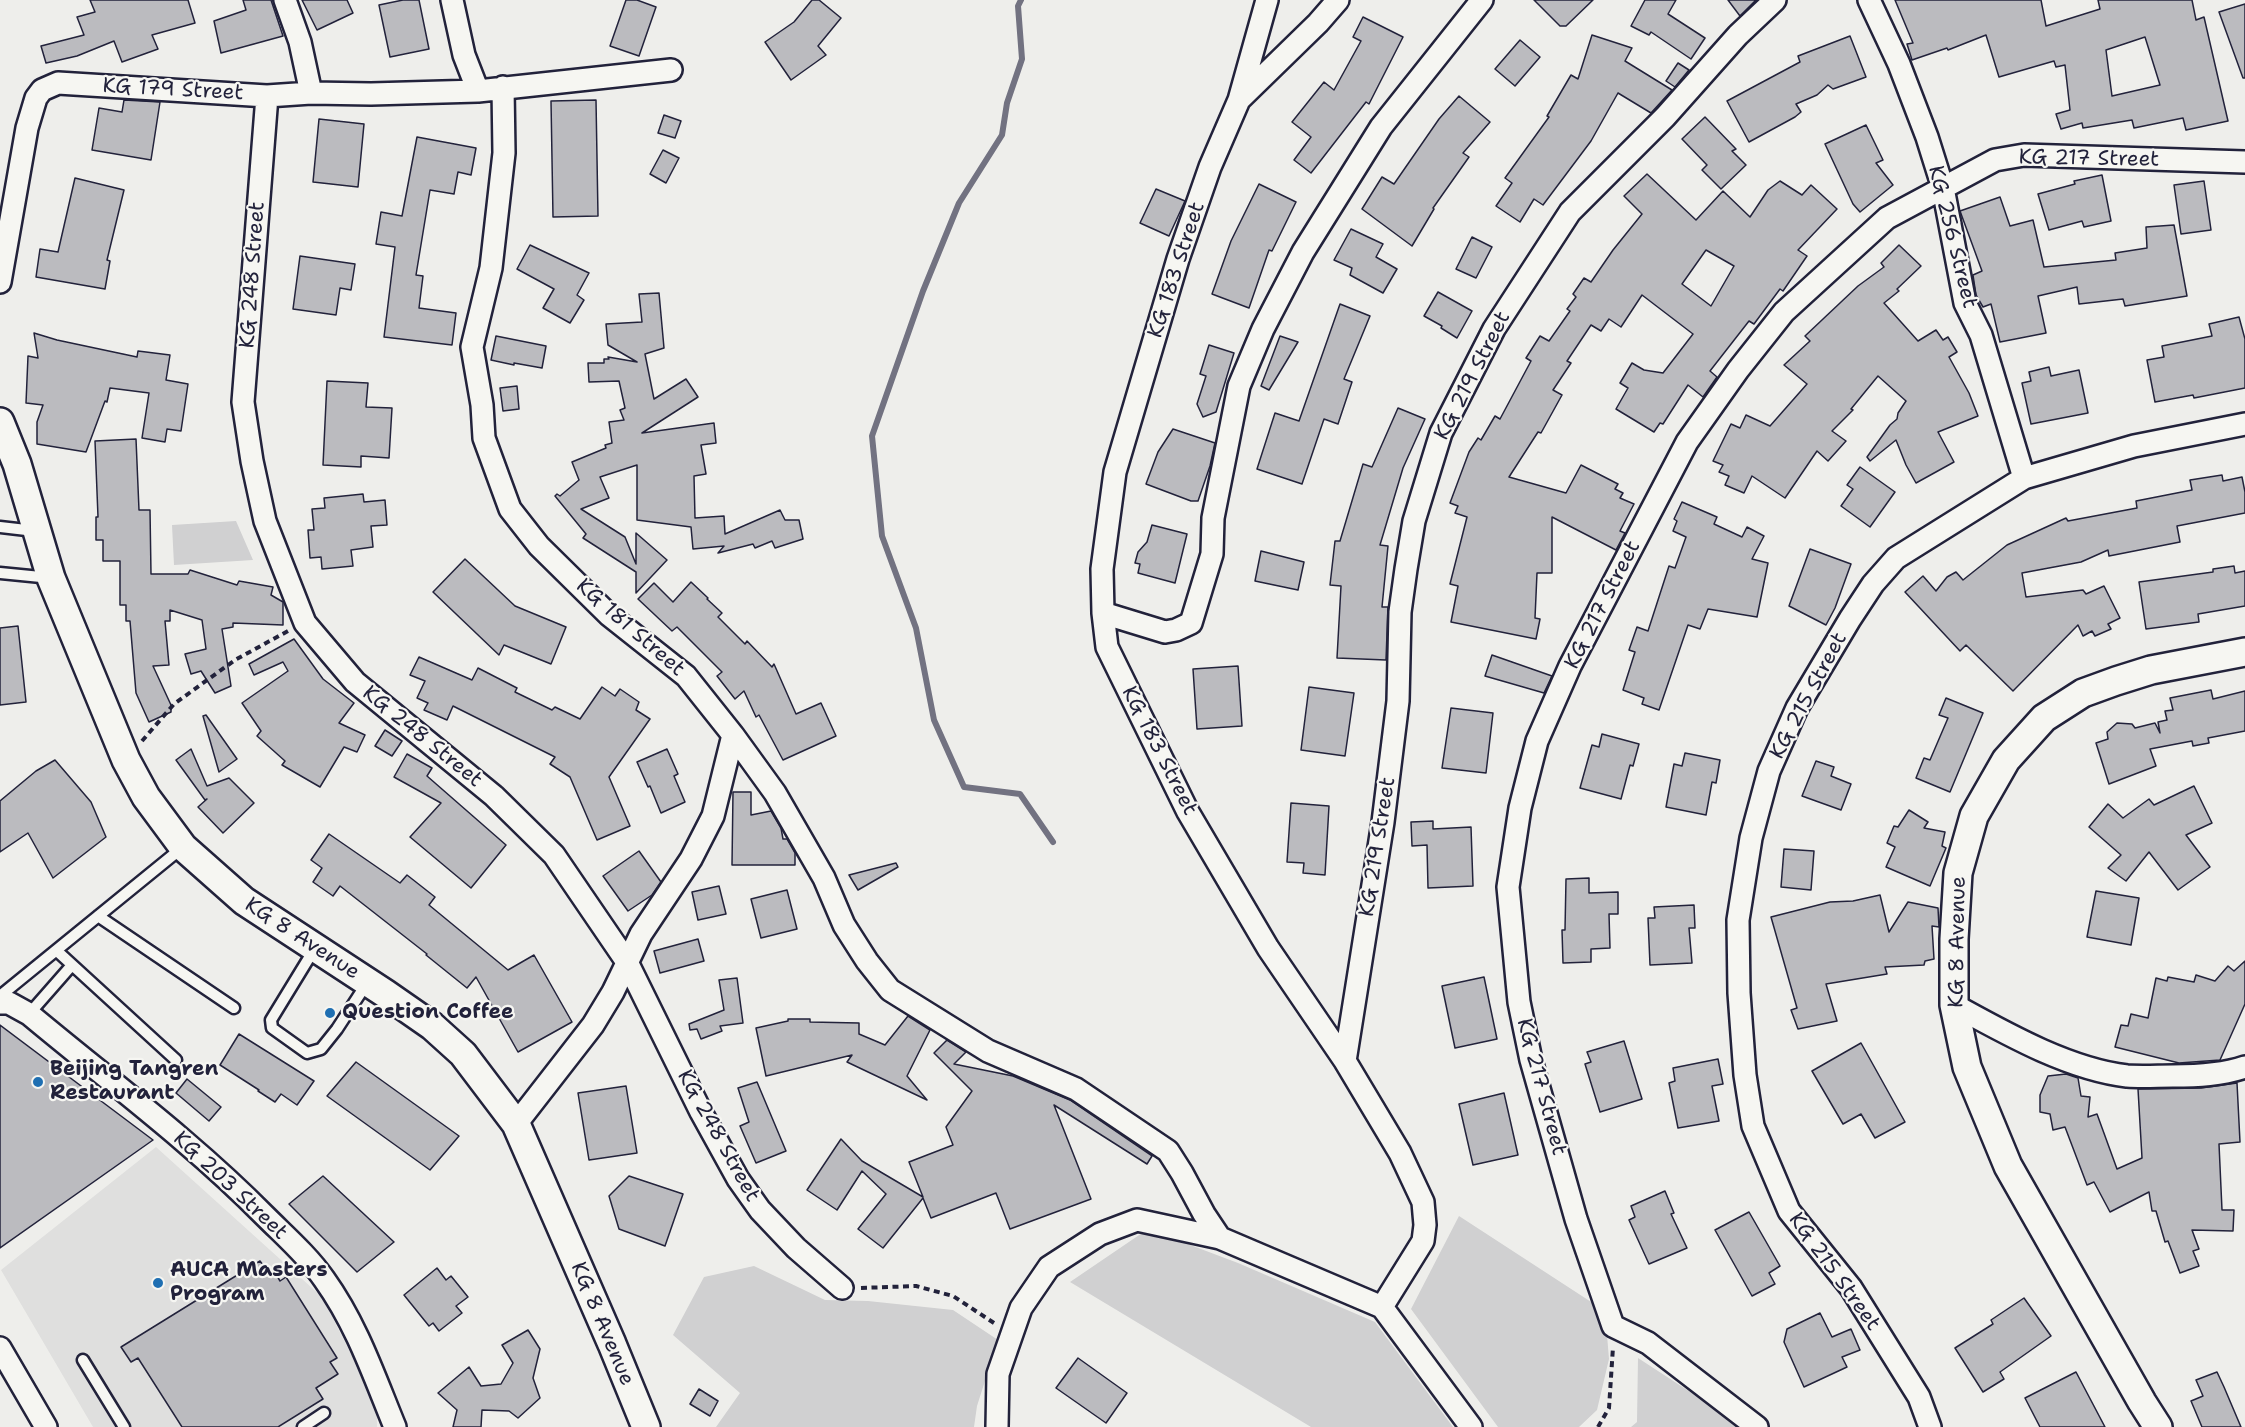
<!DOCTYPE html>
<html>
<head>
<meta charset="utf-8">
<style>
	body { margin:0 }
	canvas { display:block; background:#eeeeeb }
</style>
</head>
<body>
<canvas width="2245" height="1427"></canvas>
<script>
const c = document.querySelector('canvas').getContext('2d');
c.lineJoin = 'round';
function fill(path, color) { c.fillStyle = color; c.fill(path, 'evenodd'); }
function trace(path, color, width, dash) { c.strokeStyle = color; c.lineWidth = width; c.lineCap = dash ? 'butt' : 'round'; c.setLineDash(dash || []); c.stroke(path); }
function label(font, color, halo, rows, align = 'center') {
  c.font = font + ' "Shantell Sans",sans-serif'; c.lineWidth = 4.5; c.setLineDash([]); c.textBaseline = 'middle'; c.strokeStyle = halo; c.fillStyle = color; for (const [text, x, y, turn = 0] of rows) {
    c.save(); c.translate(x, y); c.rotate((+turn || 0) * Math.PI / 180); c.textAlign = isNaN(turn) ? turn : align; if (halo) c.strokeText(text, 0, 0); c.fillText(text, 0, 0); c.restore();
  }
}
const built = new Path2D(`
	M156,1147L322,1297L377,1405V1427H93L1,1270Z`);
const green = new Path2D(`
	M236,521L253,560L174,565L172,525Z
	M1459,1216L1605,1311L1609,1359L1597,1410L1579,1427H1498L1411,1309Z
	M1148,1229L1238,1263L1375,1322L1453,1427H1311L1070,1282Z
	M754,1266L825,1300L868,1301L953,1310L998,1340L977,1406L974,1427H716L740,1393L673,1335L704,1277Z
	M1638,1358L1744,1427H1631L1637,1422Z`);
const stream = new Path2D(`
	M1021,0L1018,6L1022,59L1007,103L1002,135L959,203L923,291L872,436L882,536L916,628L934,720L964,787L1020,794L1053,842`);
const building = new Path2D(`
	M90,0H188L195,23L152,35L158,49L122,62L114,41L77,56L46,63L41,46L84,35L77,17L95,12Z
	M243,0H271L283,36L221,53L214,21L246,10Z
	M302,0H347L353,13L317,30Z
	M403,0H419L429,49L390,57L379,5Z
	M626,0H637L656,7L639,56L610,46Z
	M812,0H819L841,18L818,46L826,55L791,80L765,42L794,22Z
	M1534,0H1593L1566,26H1560Z
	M1645,0H1676L1668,14L1705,38L1691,59L1651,32L1649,35L1631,26Z
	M1728,0H1756L1740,16Z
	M1895,0H2041L2046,26L2100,9L2098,0H2192L2196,20L2204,17L2228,121L2186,130L2183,118L2134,128L2132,120L2083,128L2082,123L2061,129L2056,114L2070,110L2065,65L2056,67L2054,61L1999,77L1986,35L1948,50L1947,48L1912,60L1907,44L1913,43ZM2145,37L2160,85L2112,96L2106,50Z
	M2245,4V78H2243L2219,12Z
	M1363,17L1403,37L1369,104L1366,102L1311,173L1294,160L1311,137L1292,122L1324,82L1334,90L1361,41L1353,37Z
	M1592,35L1632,48L1625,61L1672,90L1651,113L1618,93L1591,141L1543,205L1534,199L1520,222L1496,206L1512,183L1505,178L1549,117L1547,116L1571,75L1578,79Z
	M1850,36L1866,77L1833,89L1828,85L1817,95L1796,104L1801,112L1795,117L1749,142L1727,101L1800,62L1798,56Z
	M1520,40L1540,57L1515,86L1495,69Z
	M1678,63L1689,70L1675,87L1666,81Z
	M1459,96L1490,122L1463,153L1469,157L1433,208L1434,209L1412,246L1362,209L1382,177L1394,184L1439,119Z
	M124,100L160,102L151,160L92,150L99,108L122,112Z
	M596,100L598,216L553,217L551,101Z
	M664,115L681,121L675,138L658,133Z
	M1705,117L1736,149L1732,151L1746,165L1721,189L1702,170L1707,165L1682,139Z
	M319,119L364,124L358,187L313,182Z
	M1866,125L1883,160L1876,163L1893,185L1860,212L1853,204L1825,144Z
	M417,137L476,148L471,175L458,172L454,194L430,190L416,275L423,276L419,308L456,313L452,345L384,337L395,247L376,244L381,212L402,216Z
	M663,150L679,158L666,183L650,174Z
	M1647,174L1696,220L1723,191L1750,217L1768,190L1780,181L1802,195L1811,185L1837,209L1798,250L1807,256L1783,291L1780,289L1754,324L1749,321L1710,371L1717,377L1703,397L1688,385L1663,424L1660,423L1654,432L1616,409L1628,388L1620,383L1632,363L1644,370L1663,373L1693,334L1642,295L1621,327L1609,319L1601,331L1591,325L1567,361L1571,363L1553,390L1562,395L1541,433L1538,432L1509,477L1566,493L1581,465L1618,484L1615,489L1623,493L1620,498L1634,504L1620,531L1625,533L1616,550L1552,517V573H1537L1535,618L1540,619L1536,639L1451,622L1458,586L1450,584L1467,517L1455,513L1458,506L1450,503L1469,452L1478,438L1481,440L1495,416L1500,419L1531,361L1526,358L1540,336L1549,341L1570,311L1567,309L1576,297L1573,294L1584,278L1591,282L1613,250L1642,214L1624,196ZM1706,250L1734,266L1711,306L1682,284Z
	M2102,175L2111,221L2084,227L2082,221L2049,230L2038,194L2075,184L2074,181Z
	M75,178L124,190L107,260L110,261L105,289L36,277L40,249L58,252Z
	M2204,181L2211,230L2181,234L2174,185Z
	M1259,184L1296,202L1272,251L1269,250L1249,308L1212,294L1231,241Z
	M1156,189L1185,201L1169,236L1140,223Z
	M2000,197L2010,226L2033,220L2044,267L2116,260L2115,253L2147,248L2146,227L2174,225L2187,296L2125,306L2123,299L2079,304L2077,287L2038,296L2046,333L2000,342L1991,304L1983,307L1976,295L1973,275L1982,271L1960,211Z
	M1351,229L1383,244L1376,257L1397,269L1383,293L1350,275L1352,268L1334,260Z
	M1472,237L1492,247L1476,278L1456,269Z
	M530,245L589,273L577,295L584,300L570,323L543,308L554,289L517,269Z
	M1899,245L1921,266L1897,289L1899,291L1884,303L1918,341L1936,330L1943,340L1948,337L1957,352L1949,357L1969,393L1978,416L1938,432L1954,462L1916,483L1906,465L1896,440L1870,461L1867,457L1890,425L1897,419L1898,413L1906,401L1878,376L1851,409L1853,410L1832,431L1846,441L1828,461L1817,451L1785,498L1752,476L1744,493L1725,485L1729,476L1719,472L1723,465L1713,461L1731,424L1740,428L1746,415L1770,426L1807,384L1784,365L1810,341L1805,336L1858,286L1884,267L1881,263Z
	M300,256L355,264L351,290L340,288L336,315L293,309Z
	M1438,292L1472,311L1457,338L1441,328L1442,326L1424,316Z
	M659,293L664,348L645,354L654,399L686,379L698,397L642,433L714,423L716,443L701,445L706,474L694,476L695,518L724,516L725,534L780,510L785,520H799L803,539L775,548L772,541L755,548L753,544L718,553L724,546L693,549L691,527L637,520V465L600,477L609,498L581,509L625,537L636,564V533L667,560L636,593V572L583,538L586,534L555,496L557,494L560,496L579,480L572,462L606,448L605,445L612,443L609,422L624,420L620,410L625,408L619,381L589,382L588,363H604V359H609L608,357L637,362L608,345L606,324L642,322L639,294Z
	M1340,304L1370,316L1344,379L1352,382L1338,424L1324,419L1302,484L1257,469L1275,413L1299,421Z
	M2239,317L2245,339V388L2194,398L2193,395L2155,402L2147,360L2164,357L2162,346L2212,336L2209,324Z
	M34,333L57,340L137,357L138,351L170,355L166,380L188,384L181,431L167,429L165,442L142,438L149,393L110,388L107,402L105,401L86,452L37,444V422L43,405L26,403L28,356L38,358Z
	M496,336L546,346L542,368L514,363V365L491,360Z
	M1280,336L1298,342L1269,390L1261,386Z
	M1209,345L1234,353L1216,412L1203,417L1197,404L1206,376L1200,374Z
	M2049,367L2051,376L2079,370L2088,413L2031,424L2022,383L2031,381L2029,372Z
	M327,381L368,383L366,407L392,408L389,458L361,456V467L323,465Z
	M517,386L519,409L503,411L500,388Z
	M1398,408L1425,419L1403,468L1380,545L1388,546L1382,607H1388L1386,660L1337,658L1341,586L1330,585L1335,541H1340L1363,464L1372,467Z
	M1173,429L1215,443L1210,466L1198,501H1191L1146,484L1158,452Z
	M136,439L139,510H150L151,574H188L190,570L237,585L239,581L273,587L271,595L283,602V625L233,623V627L222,629L231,686L215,693L201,671L191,674L185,654L206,649L202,620L170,610V621H165L169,665L153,666L171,705V712L149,722L136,693L130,621H126V605H120V561H103V540H96V517H98L95,441Z
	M1860,467L1895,492L1870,527L1841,506L1853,489L1847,485Z
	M2222,475L2223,481L2242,477L2245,492V513L2177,526L2180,542L2109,556L2108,550L2081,562L2022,573L2026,597L2083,590L2086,594L2104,586L2120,618L2108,624L2111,629L2095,636L2092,631L2083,636L2078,625L2013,691L1966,645L1960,651L1905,592L1923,576L1936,591L1947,577L1956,572L1963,580L2007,545L2066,518L2068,521L2137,508L2136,501L2192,490L2190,480Z
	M363,494L364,502L385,500L387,525L371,526L373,547L351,550L353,566L322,569L321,557L310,558L308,530H314L312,509L325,508L324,498Z
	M1682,502L1717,517L1714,524L1742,537L1747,527L1764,536L1752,559L1768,563L1757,617L1708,609L1700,629L1688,625L1659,710L1642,704L1644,698L1623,690L1635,652L1629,650L1637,627L1648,631L1669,566L1675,568L1686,537L1673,531L1677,521L1674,519Z
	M1152,525L1187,534L1175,583L1138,573L1140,564L1135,563L1138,552L1147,542Z
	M1810,549L1851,564L1835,608L1826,625L1789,606Z
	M1261,551L1304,562L1298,590L1255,581Z
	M465,559L515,606L566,627L551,664L504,645L499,655L433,592Z
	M2234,566L2235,573L2245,571V606L2198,614L2199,622L2146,629L2139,582L2213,572V569Z
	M691,582L708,598L707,599L722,613L718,617L745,644L747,641L772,667L774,664L796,714L821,703L836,736L783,760L759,715L756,717L744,691L735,699L717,676L722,672L677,627L672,631L638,599L654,583L673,602Z
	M18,626L26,702L0,705V628Z
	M294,639L323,679L354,703L339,723L365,735L357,752L344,747L320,787L282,765L285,761L257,736L261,731L242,703L288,671L283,662L254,675L249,664Z
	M1492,655L1552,676L1544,693L1485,676Z
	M419,657L472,680L478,668L517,688L515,692L552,710L555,707L580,719L602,687L615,696L620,689L639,702L636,710L650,719L609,777L630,826L597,840L570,777L550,764L555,757L453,706L447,720L424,710L428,703L417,698L425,681L410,675Z
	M1238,666L1242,726L1197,729L1193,669Z
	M1309,687L1354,693L1345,756L1301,750Z
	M2211,690L2213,699L2245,691V731L2208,738L2209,743L2193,746L2192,741L2150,749L2156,766L2109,784L2096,743L2108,739L2107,732L2117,723L2132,724L2135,728L2155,723L2160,733L2158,722L2167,720L2165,711L2173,710L2170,698Z
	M1946,698L1983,713L1950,792L1916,778L1924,758L1930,760L1948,718L1939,715Z
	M1451,708L1493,713L1486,773L1442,768Z
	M206,715L237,759L219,772L203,716Z
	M385,730L402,741L392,756L375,746Z
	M1602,734L1639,744L1633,766L1630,765L1621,799L1580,788L1592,745L1599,747Z
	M191,749L207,786L229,778L254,803L223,833L198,807L207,799L205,800L176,760Z
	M667,749L678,774L674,776L685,802L661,813L650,786L648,787L637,762Z
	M1685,753L1720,760L1716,783L1712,782L1706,815L1666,807L1674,764L1682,766Z
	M407,754L432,768L427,776L506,845L471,888L410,837L441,803L394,777Z
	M55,760L91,802L106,837L53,878L28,833L0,852V801L36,771Z
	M1816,761L1834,767L1831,776L1851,784L1841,810L1802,796Z
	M2194,786L2212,823L2186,835L2210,867L2178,890L2149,852L2126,881L2108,868L2121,855L2089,827L2108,804L2123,818L2149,799L2154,805Z
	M733,792H751V815L771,811L781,828L783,839H787L795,853V865H732Z
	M1291,803L1329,806L1325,875L1303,873L1304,863L1287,862Z
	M1909,810L1928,822L1924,828L1945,832L1942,846L1946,848L1930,886L1886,867L1895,847L1887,843L1894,826L1898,827Z
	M1433,821V829L1471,827L1473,886L1428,888L1427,845L1412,846L1411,822Z
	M329,834L400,883L407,875L435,897L429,905L508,970L534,955L572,1022L518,1052L476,977L467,988L426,955L427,954L340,886L333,896L313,882L322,868L311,860Z
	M1784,849L1814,851L1811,890L1781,887Z
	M639,851L661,882L652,895L628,911L603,876Z
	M896,863L898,867L858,890L849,875Z
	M1589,878V893L1618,892V914H1609L1610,948L1591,949V962L1563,963L1562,930H1565L1566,879Z
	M719,886L726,914L698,920L692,892Z
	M787,890L797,929L761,938L751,899Z
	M2096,891L2139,898L2131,945L2087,937Z
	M1880,895L1889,932L1908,902L1938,908L1939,927L1932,926L1934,959L1925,961L1924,965L1885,967L1887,974L1826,984L1837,1021L1798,1029L1791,1010L1797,1008L1771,917L1830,902L1853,901Z
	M1694,905L1695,928H1689L1692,963L1650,965L1648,918H1655L1654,907Z
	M698,939L704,961L660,973L654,951Z
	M2245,961V1004L2220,1060L2179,1063L2115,1047L2121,1025L2128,1026L2131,1014L2148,1018L2156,978L2167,981L2168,977L2194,982L2196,975L2215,981L2228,966L2234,971Z
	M1484,977L1497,1039L1455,1048L1442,986Z
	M737,978L743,1023L720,1026L722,1031L701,1039L697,1029L690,1030L689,1024L724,1010L719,980Z
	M908,1016L930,1030L907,1076L927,1100L847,1062L852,1055L766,1076L756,1028L788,1021V1019H810V1022L859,1023V1034L885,1045Z
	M0,1025L153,1140L0,1248Z
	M239,1034L314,1081L297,1105L281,1094L275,1102L258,1091L259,1090L220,1065Z
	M947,1040L966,1052L954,1064L1013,1076L1070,1100L1152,1156L1147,1164L1054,1105L1091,1199L1010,1229L996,1193L931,1218L923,1198L883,1248L858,1229L886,1194L862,1171L837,1210L807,1190L841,1139L862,1161L923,1197L909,1162L953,1145L946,1127L972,1091L934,1053Z
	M1624,1041L1642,1099L1600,1112L1585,1064L1591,1062L1587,1052Z
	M1861,1043L1905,1122L1875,1138L1861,1114L1843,1124L1812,1071Z
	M1718,1059L1723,1084L1712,1086L1719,1121L1678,1128L1669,1083L1675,1081L1673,1068Z
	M356,1062L459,1136L430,1170L327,1096Z
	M2066,1074L2078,1078L2081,1096L2090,1097L2088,1117L2097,1114L2117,1169L2142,1158L2138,1089L2201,1088L2237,1083L2240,1142L2219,1144L2222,1210H2234L2233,1231L2192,1230L2199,1249L2193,1251L2199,1266L2180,1273L2168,1241L2165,1242L2156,1211H2152L2149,1192L2110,1212L2094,1182L2087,1185L2065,1127L2053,1130L2050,1114L2040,1112V1095L2048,1076Z
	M187,1079L221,1107L209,1121L176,1093Z
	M757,1082L786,1151L756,1163L740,1126L749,1122L738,1088Z
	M626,1086L637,1153L589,1160L578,1093Z
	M1504,1093L1518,1155L1473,1165L1459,1104Z
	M323,1176L394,1242L357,1272L289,1204Z
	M629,1176L683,1194L665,1246L619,1229L609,1196Z
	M1665,1191L1674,1213L1671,1214L1687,1248L1649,1264L1629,1220L1635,1217L1631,1206Z
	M1749,1212L1780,1266L1769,1273L1775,1284L1752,1296L1715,1230Z
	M260,1261L268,1272L273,1269L280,1281L286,1277L337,1358L330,1362L338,1374L316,1388L323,1399L278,1427H182L138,1358L131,1362L121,1347Z
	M437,1268L446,1280L451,1276L468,1297L456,1306L462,1313L439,1331L433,1323L429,1326L404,1295Z
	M2024,1298L2051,1336L2000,1372L2004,1379L1983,1392L1955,1348L1993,1324L1991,1320Z
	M1820,1313L1832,1337L1851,1329L1860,1350L1842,1357L1847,1367L1804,1387L1784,1342L1787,1329Z
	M528,1330L540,1349L533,1378L540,1398L518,1418L509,1411L482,1410L481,1427H453L457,1410L438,1393L469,1367L481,1386L501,1384L513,1363L502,1345Z
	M1078,1358L1127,1393L1106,1423L1056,1388Z
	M2076,1372L2105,1427H2040L2025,1398Z
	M2217,1372L2224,1387L2241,1427H2202L2191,1401L2203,1396L2196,1380Z
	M699,1389L718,1401L710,1416L690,1404Z`);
const path = new Path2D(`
	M142,741L174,704L235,660L288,631
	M861,1288L916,1286L953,1296L994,1323
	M1598,1427L1609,1408L1613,1347`);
const service = new Path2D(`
	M0,527L35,531
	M0,573L51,578
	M98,916L234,1008
	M315,948L271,1020L272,1028L307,1053L321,1049L337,1029L367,983
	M57,951L176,1060
	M0,996L183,847
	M29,1014L72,965
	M83,1360L124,1427
	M303,1427L324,1413`);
const minor = new Path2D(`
	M285,0L300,42L311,93
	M452,0L464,55L478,91
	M1267,0L1239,100L1210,167L1178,259L1115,472L1102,569L1103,613L1107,647L1188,812L1268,948L1345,1061L1400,1153L1423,1202L1425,1225L1423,1241L1382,1307
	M1869,0L1899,64L1927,137L1943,188L1965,303L1981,335L2024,478
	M503,87L504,153L491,268L472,347L482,405L484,438L510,509L539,546L609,615L686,676L733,735L713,816L691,859L641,934L613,992L593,1025L516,1124
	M267,96L243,402L252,461L265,521L305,623L355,682L494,796L554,855L627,962L701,1112L738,1179L760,1210L796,1248L842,1288
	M1239,100L1318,23L1338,0
	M0,282L27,128L36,98L42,90L58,83L267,96L311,93L371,94L478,91L671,70
	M1103,613L1165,632L1176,630L1191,623L1212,554L1213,518L1239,386L1263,329L1303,252L1381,127L1482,0
	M733,735L775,793L824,878L844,925L867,961L890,990L988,1051L1076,1089L1168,1151L1182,1173L1204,1214L1220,1238
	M0,1003H9L29,1014C108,1080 192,1142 265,1216C285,1236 308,1256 324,1279C357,1325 374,1376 395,1427
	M1954,1005C2005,1033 2068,1069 2127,1076C2142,1077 2158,1076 2173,1076C2197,1076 2222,1075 2245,1067
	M1345,1061L1383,822L1398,701L1400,612L1406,569L1414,521L1441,433L1494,329L1570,212L1665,117L1738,35L1775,0
	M1382,1307L1471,1427
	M0,1348L46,1427
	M997,1427L998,1374L1021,1308L1049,1267L1100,1234L1137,1220L1220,1238L1382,1307
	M1757,1427L1648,1343L1613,1326L1576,1219L1531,1060L1519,1002L1508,887L1520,808L1537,741L1570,666L1687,442L1738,370L1784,312L1887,218L1995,160L2024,155L2245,162
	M1930,1427L1919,1397L1851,1288L1789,1211L1753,1126L1745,1075L1739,993L1738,920L1751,838L1769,771L1797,708L1850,619L1873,584L1896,558L2024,478L2134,446L2245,424`);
const tertiary = new Path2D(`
	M0,422L17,464L51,578L126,760L146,797L183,847L244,901L386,994L432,1026L463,1054L516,1124L612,1344L646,1427
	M2158,1427L2142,1402L2008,1166L1967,1067L1954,1005V939L1958,873L1974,816L2006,760L2044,718L2083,693L2116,681L2151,670L2245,652`);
const markers = [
	[330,1013,6,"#1f6fb2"],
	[38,1082,6,"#1f6fb2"],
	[158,1283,6,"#1f6fb2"]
];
const streetNames = [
	["KG 179 Street",173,90,3],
	["KG 217 Street",2089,159,1],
	["KG 256 Street",1952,237,76],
	["KG 183 Street",1177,270,-72],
	["KG 248 Street",253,275,-86],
	["KG 219 Street",1473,376,-63],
	["KG 217 Street",1603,605,-63],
	["KG 181 Street",630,628,41],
	["KG 215 Street",1809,696,-62],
	["KG 248 Street",422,737,39],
	["KG 183 Street",1159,751,63],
	["KG 219 Street",1378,847,-81],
	["KG 8 Avenue",302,939,33],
	["KG 8 Avenue",1958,942,-89],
	["KG 217 Street",1541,1087,75],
	["KG 248 Street",718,1136,61],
	["KG 203 Street",230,1186,43],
	["KG 215 Street",1834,1272,54],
	["KG 8 Avenue",602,1324,67]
];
const poiNames = [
	["Question Coffee",342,1013],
	["Beijing Tangren",50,1070],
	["Restaurant",50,1094],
	["AUCA Masters",170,1271],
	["Program",170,1295]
];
fill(built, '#dfdfde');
fill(green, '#d0d0d1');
trace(stream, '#727281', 6);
fill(building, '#bbbbbf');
trace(building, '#22223b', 1.5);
trace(service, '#22223b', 15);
trace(minor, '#22223b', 26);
trace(tertiary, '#22223b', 32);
trace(path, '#22223b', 4, [6, 4.5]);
trace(service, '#f6f6f2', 10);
trace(minor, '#f6f6f2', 21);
trace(tertiary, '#f6f6f2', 27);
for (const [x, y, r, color] of markers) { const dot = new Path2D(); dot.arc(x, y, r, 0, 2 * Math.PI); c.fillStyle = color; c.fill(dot); trace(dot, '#f6f6f2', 2); }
label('21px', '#22223b', '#f6f6f2', streetNames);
label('bold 21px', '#22223b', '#f6f6f2', poiNames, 'left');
</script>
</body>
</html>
